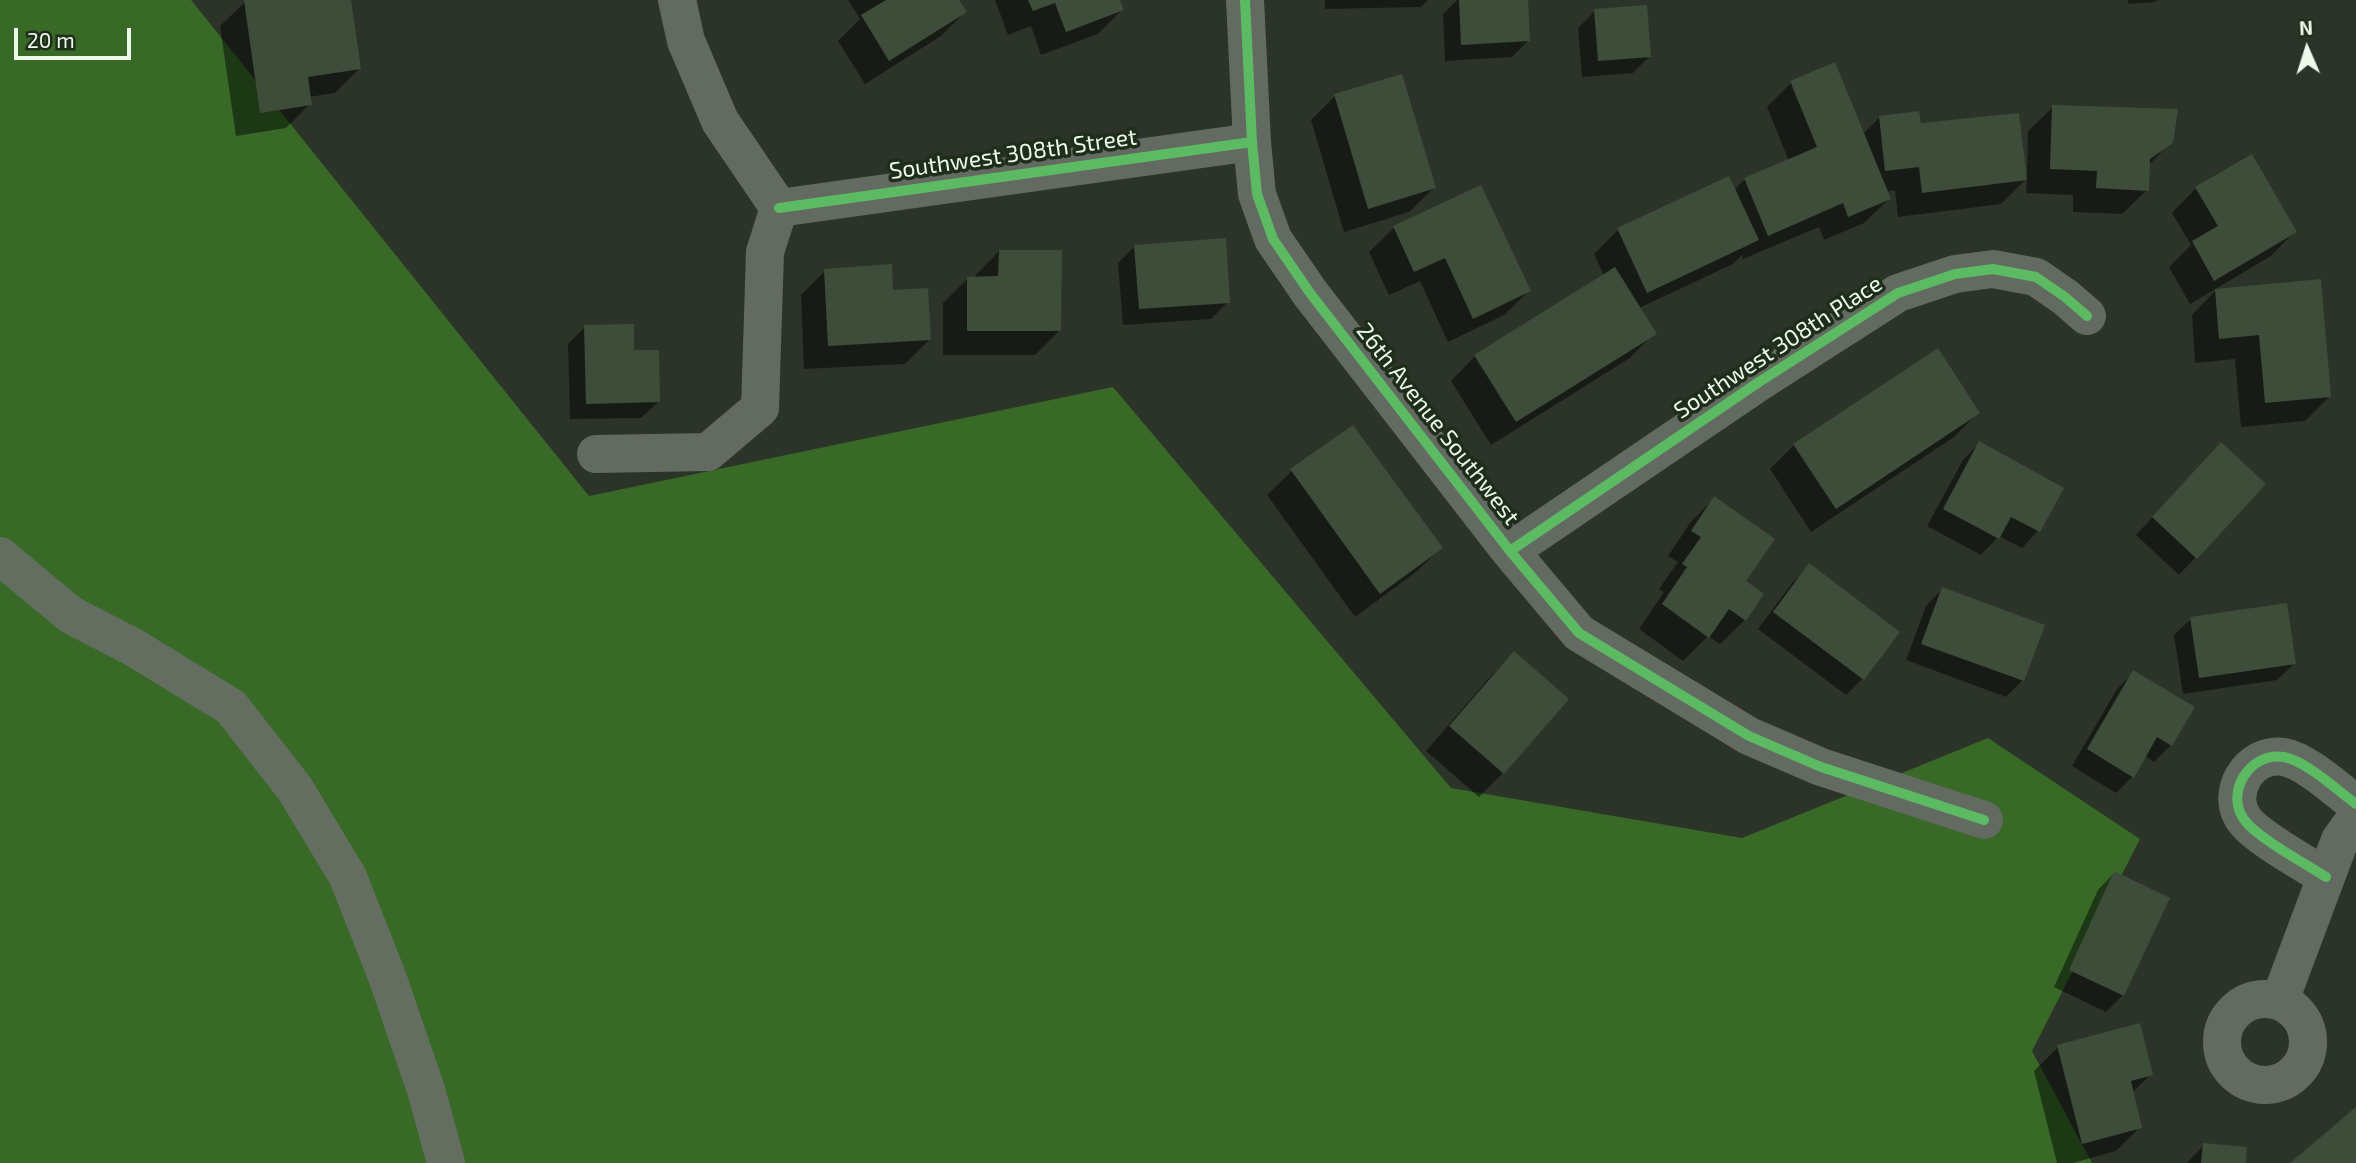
<!DOCTYPE html>
<html>
<head>
<meta charset="utf-8">
<style>
	body { margin:0 }
	#map { position:relative; width:2356px; height:1163px; overflow:hidden; background:#2c3429; font-family:"Exo 2",sans-serif }
	canvas { display:block }
	.north { position:absolute; left:2272px; top:14px; width:70px; height:70px; -webkit-text-stroke:5px #1f2e1b; paint-order:stroke; rotate:357deg; font-size:19px; font-weight:700; line-height:28px; text-align:center; color:#eef8eb }
	.north::after { content:''; display:block; margin:auto; width:24px; height:32px; background:#eef8eb; clip-path:polygon(50% 0,100% 100%,50% 72%,0 100%) }
	.scale { position:absolute; left:14px; top:28px; width:117px; height:32px; box-sizing:border-box; border:4px solid #eef8eb; border-top:0; padding-left:9px; font-size:21px; line-height:24px; white-space:nowrap; color:#eef8eb; -webkit-text-stroke:5px #1f2e1b; paint-order:stroke }
</style>
</head>
<body>
<div id="map">
<canvas width="2356" height="1163"></canvas>
<div class="north">N</div>
<div class="scale">20 m</div>
</div>
<script>
const c = document.querySelector('canvas').getContext('2d');
c.lineJoin = 'round';
function fill(path, color) { c.fillStyle = color; c.fill(path, 'evenodd'); }
function trace(path, color, width, dash) { c.strokeStyle = color; c.lineWidth = width; c.lineCap = dash ? 'butt' : 'round'; c.setLineDash(dash || []); c.stroke(path); }
function label(font, color, halo, rows, align = 'center') {
  c.font = font + ' "Exo 2",sans-serif'; c.lineWidth = 7; c.setLineDash([]); c.textBaseline = 'middle'; c.strokeStyle = halo; c.fillStyle = color; for (const [text, x, y, turn = 0] of rows) {
    c.save(); c.translate(x, y); c.rotate((+turn || 0) * Math.PI / 180); c.textAlign = isNaN(turn) ? turn : align; if (halo) c.strokeText(text, 0, 0); c.fillText(text, 0, 0); c.restore();
  }
}
const forest = new Path2D(`
	M0,0H191L589,496L1113,387L1451,788L1742,838L1988,738L2140,839L2032,1051L2092,1163H0Z`);
const shadow = new Path2D(`
	M256,0H349L359,69L335,93L309,97L310,104L286,128L236,136L220,26L245,2Z
	M848,0H957L965,12L941,36L865,84L838,41L860,19Z
	M995,0H1119L1122,10L1098,34L1041,55L1031,26L1008,35Z
	M1325,0H1428L1421,7L1325,9Z
	M1457,0H1526L1528,41L1512,57L1445,61L1443,14Z
	M2128,0H2157L2155,2L2128,4Z
	M1595,11L1650,56L1633,73L1582,77L1578,28Z
	M1791,83L1862,135L1880,117L1919,124L2025,175H2027L2028,131L2053,107L2171,142L2148,166L2147,190L2122,214L2073,212V195L2026,193L2027,178L2001,204L1898,217L1895,190L1886,192L1889,199L1864,223L1824,240L1819,227L1743,259L1742,255L1733,264L1639,308L1654,333L1630,358L1491,445L1451,381L1475,356L1604,276L1594,254L1618,230L1734,190L1745,179L1789,161L1767,107Z
	M1335,96L1434,188L1409,212L1344,232L1311,120Z
	M1480,187L1529,291L1504,315L1448,342L1420,281L1389,295L1369,252L1394,228Z
	M2196,188L2295,231L2271,256L2190,304L2169,267L2191,245L2172,213Z
	M1135,246L1228,302L1211,319L1123,325L1118,263Z
	M999,251L1060,330L1035,355H943V303L968,278H975V276Z
	M825,271L891,292L929,340L905,364L804,369L801,295Z
	M2216,290L2329,397L2305,421L2241,427L2235,359L2195,363L2192,315Z
	M585,327L632,352L658,402L641,418L570,419L568,344Z
	M1978,413L1954,437L1811,532L1770,469L1794,445Z
	M1979,443L2062,488L2038,531L2022,548L1999,536L1981,555L1927,526L1963,460Z
	M2204,461L2264,484L2179,575L2136,535Z
	M1292,471L1441,548L1416,572L1355,617L1267,495Z
	M1714,498L1744,581L1745,620L1720,644L1708,636L1683,661L1639,629L1664,592L1659,589L1678,562L1668,556L1690,523Z
	M1810,566L1862,679L1846,695L1758,629L1793,582Z
	M1942,589L2023,680L2006,697L1906,660L1926,606Z
	M2191,619L2294,664L2277,680L2183,694L2174,635Z
	M1514,653L1503,773L1479,797L1426,751L1490,677Z
	M2134,672L2192,708L2171,745L2154,762L2144,755L2132,777L2116,793L2072,766L2117,689Z
	M2114,873L2123,995L2106,1012L2054,987L2098,890Z
	M2058,1047L2151,1074L2132,1093L2140,1127L2116,1151L2073,1163H2057L2034,1071Z
	M2204,1145L2244,1163H2187Z`);
const building = new Path2D(`
	M244,0H351L361,69L308,77L312,105L260,113Z
	M886,0H959L967,12L889,61L861,15Z
	M1028,0H1120L1124,10L1066,32L1055,3L1033,11Z
	M1459,0H1528L1530,41L1461,45Z
	M1647,5L1651,57L1598,61L1594,9Z
	M1835,62L1891,199L1848,217L1843,203L1768,236L1744,178L1817,147L1790,81Z
	M1402,74L1436,188L1368,209L1334,94Z
	M2052,105L2178,109L2173,143L2150,159L2149,191L2096,188L2097,171L2050,169Z
	M1919,111L1921,123L2019,113L2027,180L1922,193L1919,167L1885,171L1879,116Z
	M2252,154L2297,232L2214,281L2192,241L2218,226L2195,187Z
	M1729,176L1759,240L1647,293L1617,228Z
	M1481,185L1531,291L1473,319L1445,258L1414,272L1393,226Z
	M1226,238L1230,303L1139,309L1134,245Z
	M999,250H1062L1061,331H967V277L998,276Z
	M892,264L893,290L928,288L931,340L828,346L824,269Z
	M1615,267L1657,334L1516,422L1474,355Z
	M2321,279L2331,397L2265,403L2259,335L2219,339L2215,289Z
	M634,324V350H659L660,402L586,404L584,325Z
	M1938,348L1980,413L1836,509L1793,444Z
	M1353,425L1443,548L1380,594L1290,469Z
	M1979,441L2064,488L2040,532L2011,517L1999,539L1943,509Z
	M2221,442L2266,484L2197,559L2152,517Z
	M1714,496L1775,539L1746,581L1764,594L1746,621L1729,609L1709,638L1662,604L1687,567L1682,564L1701,537L1691,531Z
	M1809,563L1900,632L1864,680L1773,612Z
	M1942,587L2045,625L2024,681L1921,644Z
	M2287,603L2296,664L2199,678L2190,617Z
	M1514,651L1569,699L1504,774L1449,726Z
	M2133,670L2195,707L2172,746L2157,737L2134,778L2087,749Z
	M2114,871L2170,898L2124,996L2069,970Z
	M2140,1023L2153,1075L2131,1081L2142,1128L2082,1144L2057,1045Z
	M2356,1107V1163H2290Z
	M2203,1143L2247,1147L2246,1163H2201Z`);
const minor = new Path2D(`
	M677,0L686,41L720,121L779,208
	M1245,0L1252,142L1257,194L1273,239L1310,293L1510,551L1579,633L1749,736L1821,767L1984,820
	M779,208L1252,142
	M596,454L708,452L760,408L765,252L779,208
	M1510,551L1759,382L1898,293L1955,274L1993,269L2036,277L2065,297L2087,316
	M2326,877C2306,864 2260,839 2246,822C2223,795 2249,751 2284,757C2306,761 2337,790 2356,804
	M2222 1042a43 43 0 1 1 86 0a43 43 0 1 1-86 0Z
	M2280,1000L2340,840L2356,818`);
const major = new Path2D(`
	M0,556L71,615L133,647L231,707L295,789L348,877L388,979L427,1093L446,1163`);
const cycleway = new Path2D(`
	M1245,0L1252,142L1257,194L1273,239L1310,293L1510,551L1579,633L1749,736L1821,767L1984,820
	M779,208L1252,142
	M1510,551L1759,382L1898,293L1955,274L1993,269L2036,277L2065,297L2087,316
	M2326,877C2306,864 2260,839 2246,822C2223,795 2249,751 2284,757C2306,761 2337,790 2356,804`);
const streetNames = [
	["Southwest 308th Street",1013,154,-8],
	["Southwest 308th Place",1778,347,-33],
	["26th Avenue Southwest",1438,424,52]
];
fill(forest, '#386926');
fill(shadow, '#0007');
fill(building, '#3e4d39');
trace(minor, '#636a61', 38);
trace(major, '#646e60', 38);
trace(cycleway, '#5cba63', 10);
label('23px', '#eef8eb', '#1f2e1b', streetNames);
</script>
</body>
</html>
